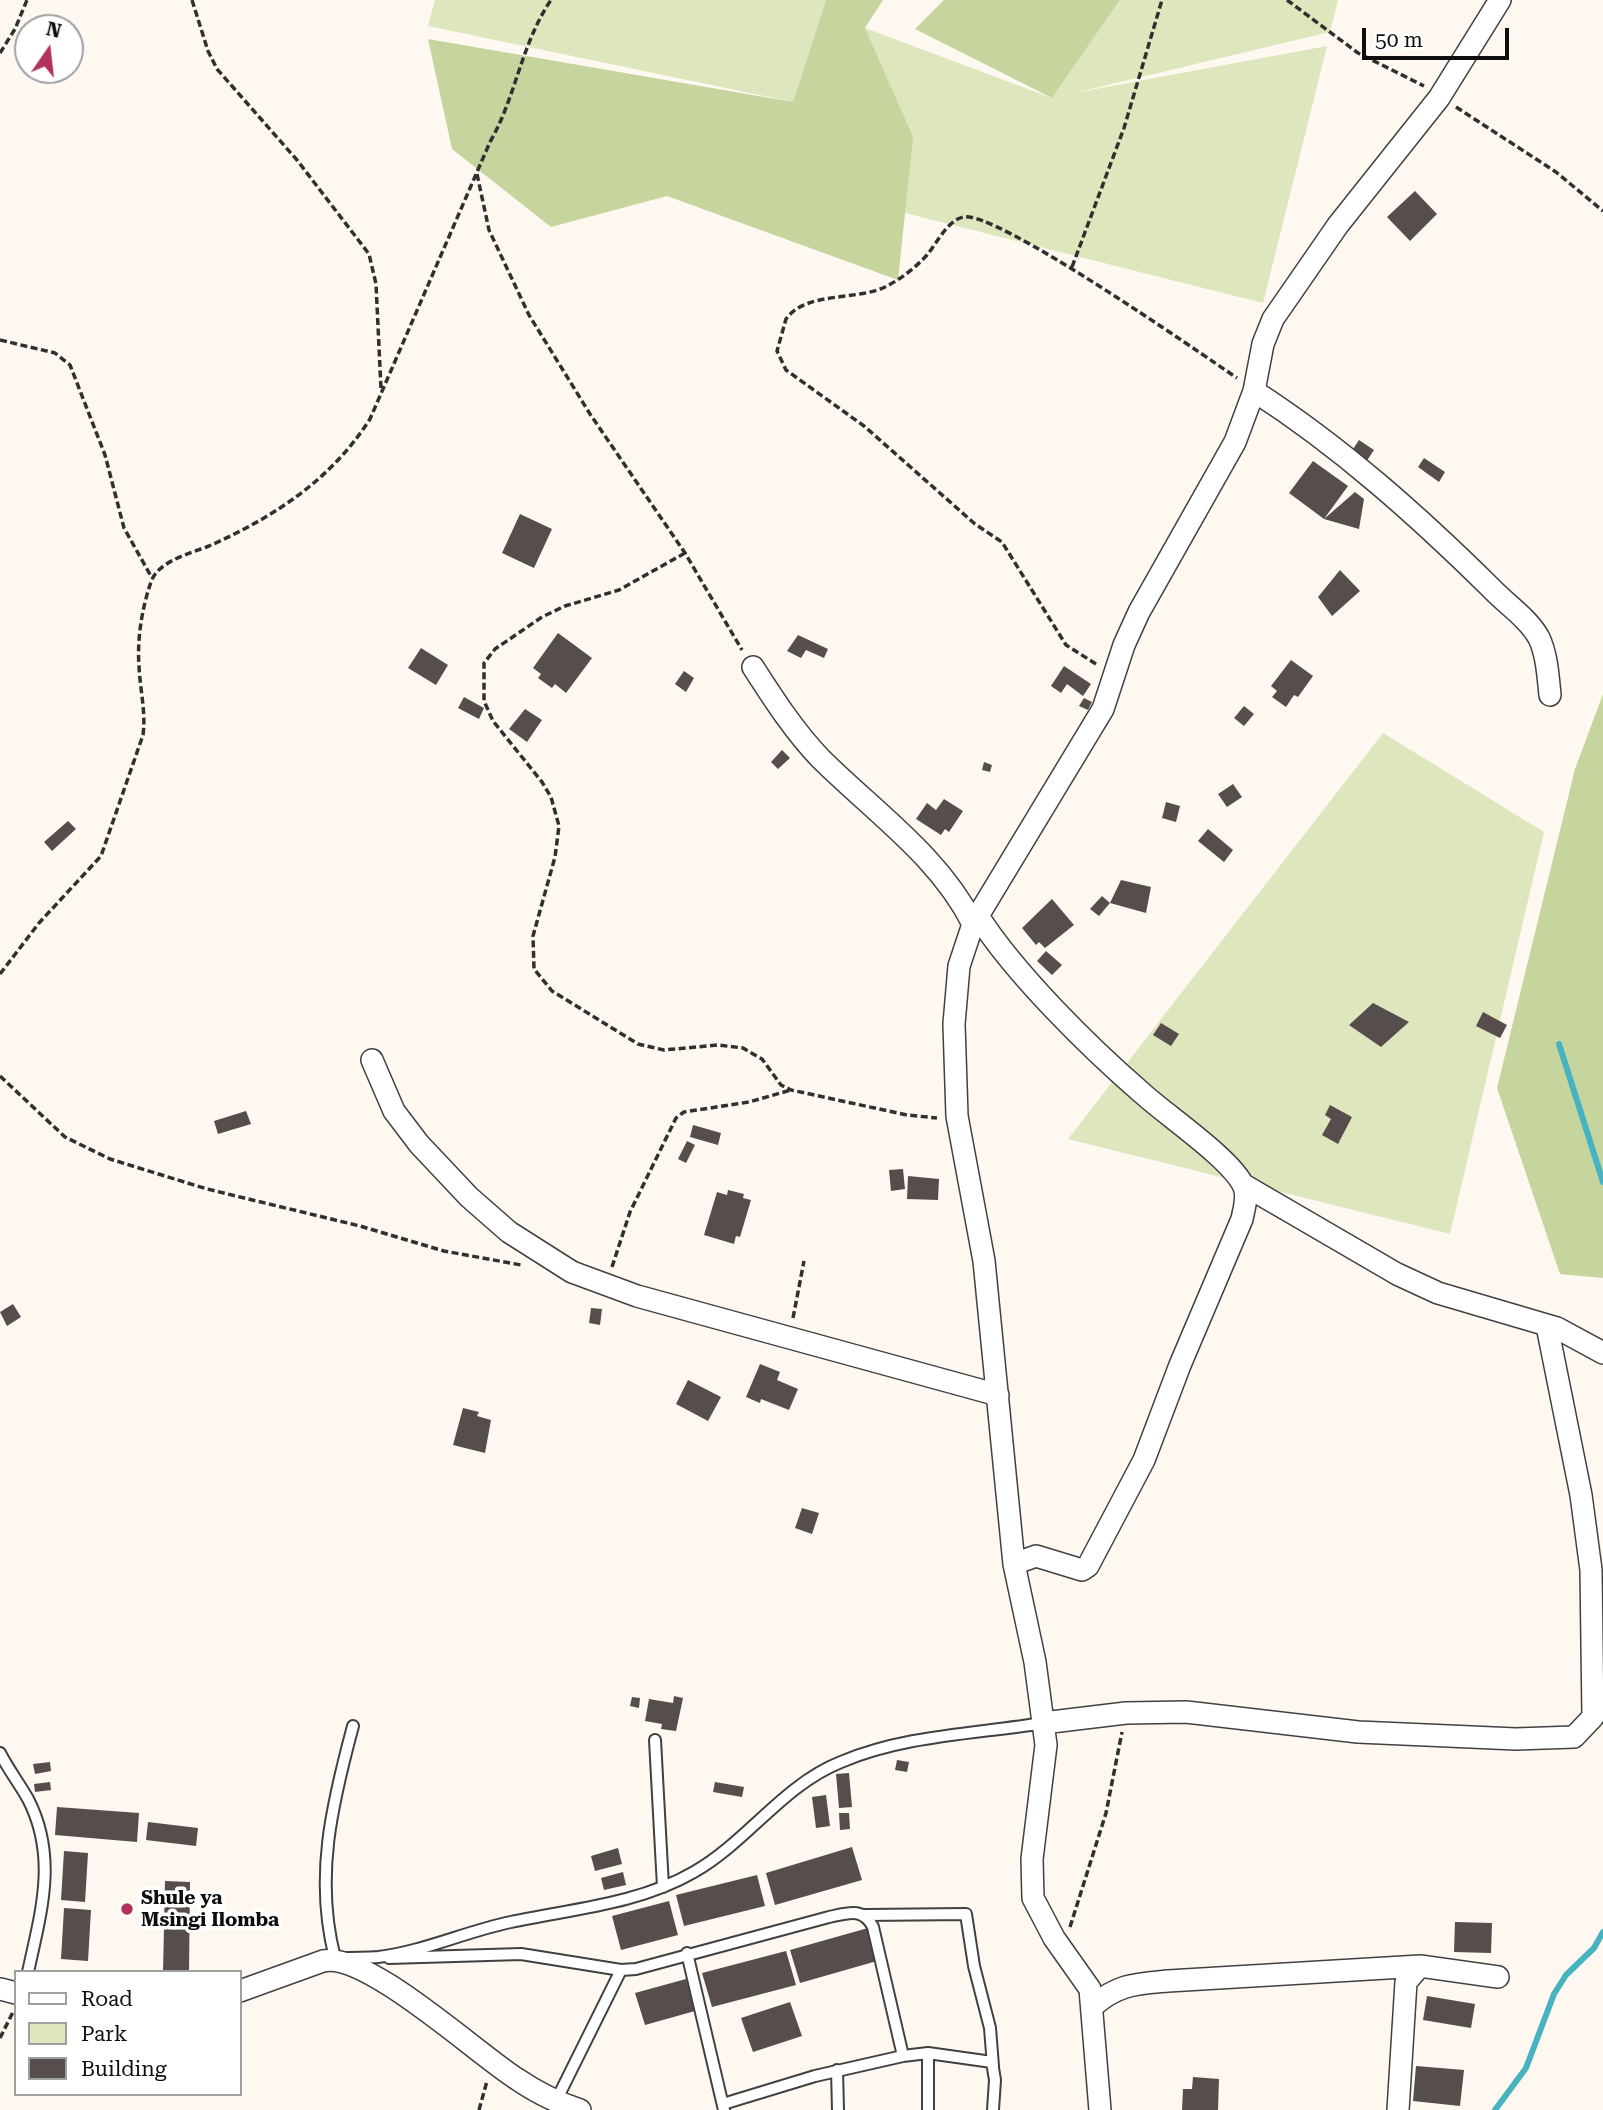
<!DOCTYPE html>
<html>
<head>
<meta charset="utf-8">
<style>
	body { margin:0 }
	#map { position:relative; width:1603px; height:2110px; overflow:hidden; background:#fef8f1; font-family:"Roboto Serif",serif }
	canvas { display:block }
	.legend { position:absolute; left:14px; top:1970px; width:228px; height:126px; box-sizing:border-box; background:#fff; border:2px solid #9f9f9f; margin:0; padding:9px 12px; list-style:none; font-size:21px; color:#0e0e0e }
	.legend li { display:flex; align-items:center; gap:14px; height:35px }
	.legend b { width:35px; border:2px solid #9f9f9f }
	.north { position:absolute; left:14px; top:14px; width:70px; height:70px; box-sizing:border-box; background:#fff; border:2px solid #9f9f9f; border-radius:50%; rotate:14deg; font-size:19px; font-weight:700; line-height:28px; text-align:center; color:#0e0e0e }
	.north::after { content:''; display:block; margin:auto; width:24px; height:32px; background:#b2325c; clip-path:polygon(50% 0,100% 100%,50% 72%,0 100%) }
	.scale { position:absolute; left:1362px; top:28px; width:147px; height:32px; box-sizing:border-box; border:4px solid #0e0e0e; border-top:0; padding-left:9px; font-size:21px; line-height:24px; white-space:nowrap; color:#0e0e0e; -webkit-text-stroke:5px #fff; paint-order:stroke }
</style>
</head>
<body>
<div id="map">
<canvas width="1603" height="2110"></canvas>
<ul class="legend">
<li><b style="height:9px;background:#fff"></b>Road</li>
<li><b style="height:19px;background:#dde6bd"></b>Park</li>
<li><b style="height:19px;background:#564d4c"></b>Building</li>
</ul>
<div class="north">N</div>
<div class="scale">50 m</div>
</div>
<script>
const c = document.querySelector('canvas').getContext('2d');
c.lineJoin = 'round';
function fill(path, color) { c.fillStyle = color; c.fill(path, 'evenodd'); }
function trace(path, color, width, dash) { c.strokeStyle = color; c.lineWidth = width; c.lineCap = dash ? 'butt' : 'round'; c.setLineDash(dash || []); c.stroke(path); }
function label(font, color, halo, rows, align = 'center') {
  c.font = font + ' "Roboto Serif",serif'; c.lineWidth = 7; c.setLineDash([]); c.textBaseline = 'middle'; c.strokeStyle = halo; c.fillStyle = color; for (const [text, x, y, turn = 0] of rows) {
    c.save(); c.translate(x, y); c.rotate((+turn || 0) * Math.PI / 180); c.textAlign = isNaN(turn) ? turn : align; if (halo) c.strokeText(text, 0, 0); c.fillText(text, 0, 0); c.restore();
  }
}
const green = new Path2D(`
	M435,0H826L793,102L428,26Z
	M1120,0H1338L1330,32L1074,93L1327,46L1263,303L905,213V120L865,28L1052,98Z
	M1383,733L1544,832L1450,1234L1068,1139Z`);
const forest = new Path2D(`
	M826,0H883L865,28L913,137L898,280L667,196L551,227L452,149L428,39L793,102Z
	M944,0H1120L1052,98L915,29Z
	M1603,694V1278L1560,1274L1497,1088L1575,769Z`);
const stream = new Path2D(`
	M1559,1044L1603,1182
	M1495,2110L1526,2068L1554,1994L1566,1975L1594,1948L1603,1932`);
const building = new Path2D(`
	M1415,191L1437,214L1410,241L1387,217Z
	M1359,440L1374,450L1366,462L1351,452Z
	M1424,458L1445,472L1439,482L1418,467Z
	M1313,461L1348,486L1324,519L1289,493Z
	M1355,492L1364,499L1359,529L1324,519Z
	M520,514L552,529L534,568L502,553Z
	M1340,570L1360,591L1332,616L1318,597Z
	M558,633L592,658L566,693L555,684L552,688L538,678L541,674L533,668Z
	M798,635L828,649L824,658L806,650L801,658L787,651Z
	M421,648L448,665L436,685L408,668Z
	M1291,660L1313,676L1298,697L1294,695L1286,707L1272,697L1277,691L1271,686Z
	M1064,666L1091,684L1083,696L1067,684L1061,693L1051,686Z
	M684,671L694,678L686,692L675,684Z
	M464,697L484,708L479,719L458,708Z
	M1084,698L1092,702L1088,710L1079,706Z
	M1244,706L1254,714L1244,726L1234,718Z
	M525,709L542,720L527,742L509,729Z
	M782,750L790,758L778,769L771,762Z
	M984,762L992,765L990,772L982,770Z
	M1233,784L1242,797L1227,807L1218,794Z
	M944,799L963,811L949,832L945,829L941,835L916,819L927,803L936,810Z
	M1166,802L1180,806L1176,822L1162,818Z
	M68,821L76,829L52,851L44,842Z
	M1208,829L1233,850L1224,862L1198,841Z
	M1121,880L1151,887L1146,913L1110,903Z
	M1102,896L1110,903L1099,916L1090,909Z
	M1052,899L1074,925L1045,948L1039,942L1036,945L1022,928Z
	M1046,951L1062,965L1052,975L1037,961Z
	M1373,1003L1409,1022L1381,1047L1349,1025Z
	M1483,1012L1507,1025L1500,1038L1476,1026Z
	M1161,1023L1179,1034L1171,1046L1153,1035Z
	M1330,1105L1352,1117L1338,1144L1322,1135L1331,1119L1325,1115Z
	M246,1111L251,1124L218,1134L214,1121Z
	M693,1125L721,1133L718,1145L690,1137Z
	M687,1141L695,1145L686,1163L678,1159Z
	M903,1169L905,1189L891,1191L889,1170Z
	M908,1176L939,1179L938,1200L907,1199Z
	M728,1190L744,1194L743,1198L751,1200L740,1237L736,1236L734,1244L704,1235L717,1192L727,1195Z
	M13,1304L21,1317L7,1326L0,1312Z
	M591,1308L602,1309L600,1325L589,1323Z
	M760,1364L780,1372L777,1380L798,1389L789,1410L761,1399L760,1403L746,1397Z
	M688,1380L721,1397L708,1421L676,1404Z
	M463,1408L479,1412L477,1416L491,1420L485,1453L453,1445Z
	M802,1508L819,1513L812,1534L795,1528Z
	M674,1696L683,1698L676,1731L661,1729L662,1724L645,1721L649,1699L673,1703Z
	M632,1697L640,1698L639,1708L630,1706Z
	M897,1760L909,1762L907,1772L895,1770Z
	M50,1762L51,1771L35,1774L33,1764Z
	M849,1773L852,1807L839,1808L836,1774Z
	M50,1782L51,1790L35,1792L34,1784Z
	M715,1782L744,1787L742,1797L713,1792Z
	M826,1795L830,1826L816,1828L812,1797Z
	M57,1807L139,1813L137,1842L55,1835Z
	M839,1813H849L850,1829L840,1830Z
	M148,1822L198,1828L196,1846L146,1840Z
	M852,1847L862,1880L775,1905L766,1873Z
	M618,1848L622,1864L595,1871L591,1856Z
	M64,1851L88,1853L85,1902L61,1900Z
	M623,1872L626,1885L604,1890L601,1878Z
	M757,1875L765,1906L684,1926L676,1895Z
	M165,1881L190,1882L189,1972H163Z
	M669,1901L678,1935L621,1950L612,1916Z
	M64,1908L91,1910L88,1961L61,1959Z
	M1455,1922L1492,1923L1491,1953L1454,1952Z
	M868,1928L877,1961L800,1983L790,1950Z
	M786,1951L796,1985L712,2007L702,1973Z
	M686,1979L695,2011L645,2025L635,1993Z
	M1427,1996L1475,2004L1471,2028L1423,2020Z
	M790,2002L802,2036L753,2052L741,2018Z
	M1416,2066L1464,2070L1460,2106L1413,2101Z
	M1193,2077L1219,2079L1218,2110H1182L1183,2089H1192Z`);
const path = new Path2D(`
	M192,0L208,51L217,69L297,160L369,254L376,284L381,389
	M1287,0L1358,53L1424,86
	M0,53L15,29L27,0
	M1456,107L1556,172L1603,211
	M477,174L489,230L529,315L590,414L685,553L742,650
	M1072,267L1124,128L1162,0
	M0,340L55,353L70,365L105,455L124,528L152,578
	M685,553L619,590L565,606L542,617L495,649L484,663V701L493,721L542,782L551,797L559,826L555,857L533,936L534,969L552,991L638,1044L664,1050L718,1045L743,1048L762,1059L781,1085L791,1090L907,1115L937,1118
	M1096,664L1066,645L1002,542L975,524L864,426L786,370L777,351L786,319C806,291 856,301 885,287C901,279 915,268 927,255C937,243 947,221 963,217C994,209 1200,353 1237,378
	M0,974L39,923L101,856L143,735C146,711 140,690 139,666C137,638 142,608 151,582C158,561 191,553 209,546C274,517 331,480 370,419L490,142C516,97 521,44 551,0
	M0,1076L65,1137L110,1159L207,1189L360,1226L444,1251L521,1265
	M612,1267L630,1212L676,1118L684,1112L749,1102L791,1090
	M793,1318L804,1261
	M1070,1927L1106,1813L1122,1732
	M0,2038L13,2012
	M479,2110L487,2081`);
const lane = new Path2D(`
	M353,1726C332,1804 314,1878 335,1958C349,1958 364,1958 378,1957C422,1952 467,1931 511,1922C572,1909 639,1904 694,1872C747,1842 783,1785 841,1762C905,1735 975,1734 1043,1723
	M655,1740L663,1887
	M0,1753C8,1769 19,1783 28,1799C58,1857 41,1912 28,1972
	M865,1915L966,1914L974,1966L990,2028L993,2066
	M687,1953L724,2110
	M389,1958L521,1954L621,1970L636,1969L829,1917C848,1913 863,1907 873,1927L903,2056
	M837,2070L838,2110
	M556,2101L621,1970
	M723,2104L815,2076L903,2056L928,2053L992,2062L995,2080L993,2110
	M928,2110V2053`);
const street = new Path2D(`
	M1254,391C1341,447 1418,516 1491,588C1506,604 1528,618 1539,638C1547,655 1548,676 1550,695
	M753,667C773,698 794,731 820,758C873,811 939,856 973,924
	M978,916C1015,974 1089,1047 1142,1093C1166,1115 1233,1160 1244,1187C1248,1197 1244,1209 1242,1219L1180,1365L1144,1460L1088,1566L1082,1570L1036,1556L1014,1564
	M372,1060L394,1111L419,1144L469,1197L509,1232L572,1272L637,1296L998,1395
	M1244,1185L1397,1274L1438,1293L1557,1328L1603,1353
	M1043,1723L1126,1713L1186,1712L1358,1732L1516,1739L1574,1737L1593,1717L1591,1570L1581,1495L1547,1326
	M0,1989L16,1993
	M240,1991L323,1961C366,1951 476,2053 517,2079C536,2092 558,2103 580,2110
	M1093,2006C1118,1984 1136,1984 1168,1981L1420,1966L1498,1977
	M1100,2110L1090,1989L1054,1938L1033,1898L1032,1859L1046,1745L1035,1662L1014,1564L984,1261L957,1116L954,1024L959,966L973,924L1103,709L1124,645L1139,612L1235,442L1254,391L1263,344L1273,319L1338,225L1439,98L1500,0
	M1398,2110L1406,1982L1420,1966`);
const markers = [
	[127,1909,7,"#b2325c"]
];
const poiNames = [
	["Shule ya",141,1898],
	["Msingi Ilomba",141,1920]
];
fill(green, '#dde6bd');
fill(forest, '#c6d59e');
trace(stream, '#47b3c1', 6);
fill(building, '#564d4c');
trace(lane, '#414141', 14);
trace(street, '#414141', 24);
trace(path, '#303030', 3.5, [7, 3.5]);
trace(lane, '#fff', 10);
trace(street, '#fff', 21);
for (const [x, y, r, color] of markers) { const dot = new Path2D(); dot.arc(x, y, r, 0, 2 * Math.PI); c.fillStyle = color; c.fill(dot); trace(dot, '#fff', 2.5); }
label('bold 19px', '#0e0e0e', '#fff', poiNames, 'left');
</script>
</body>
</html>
